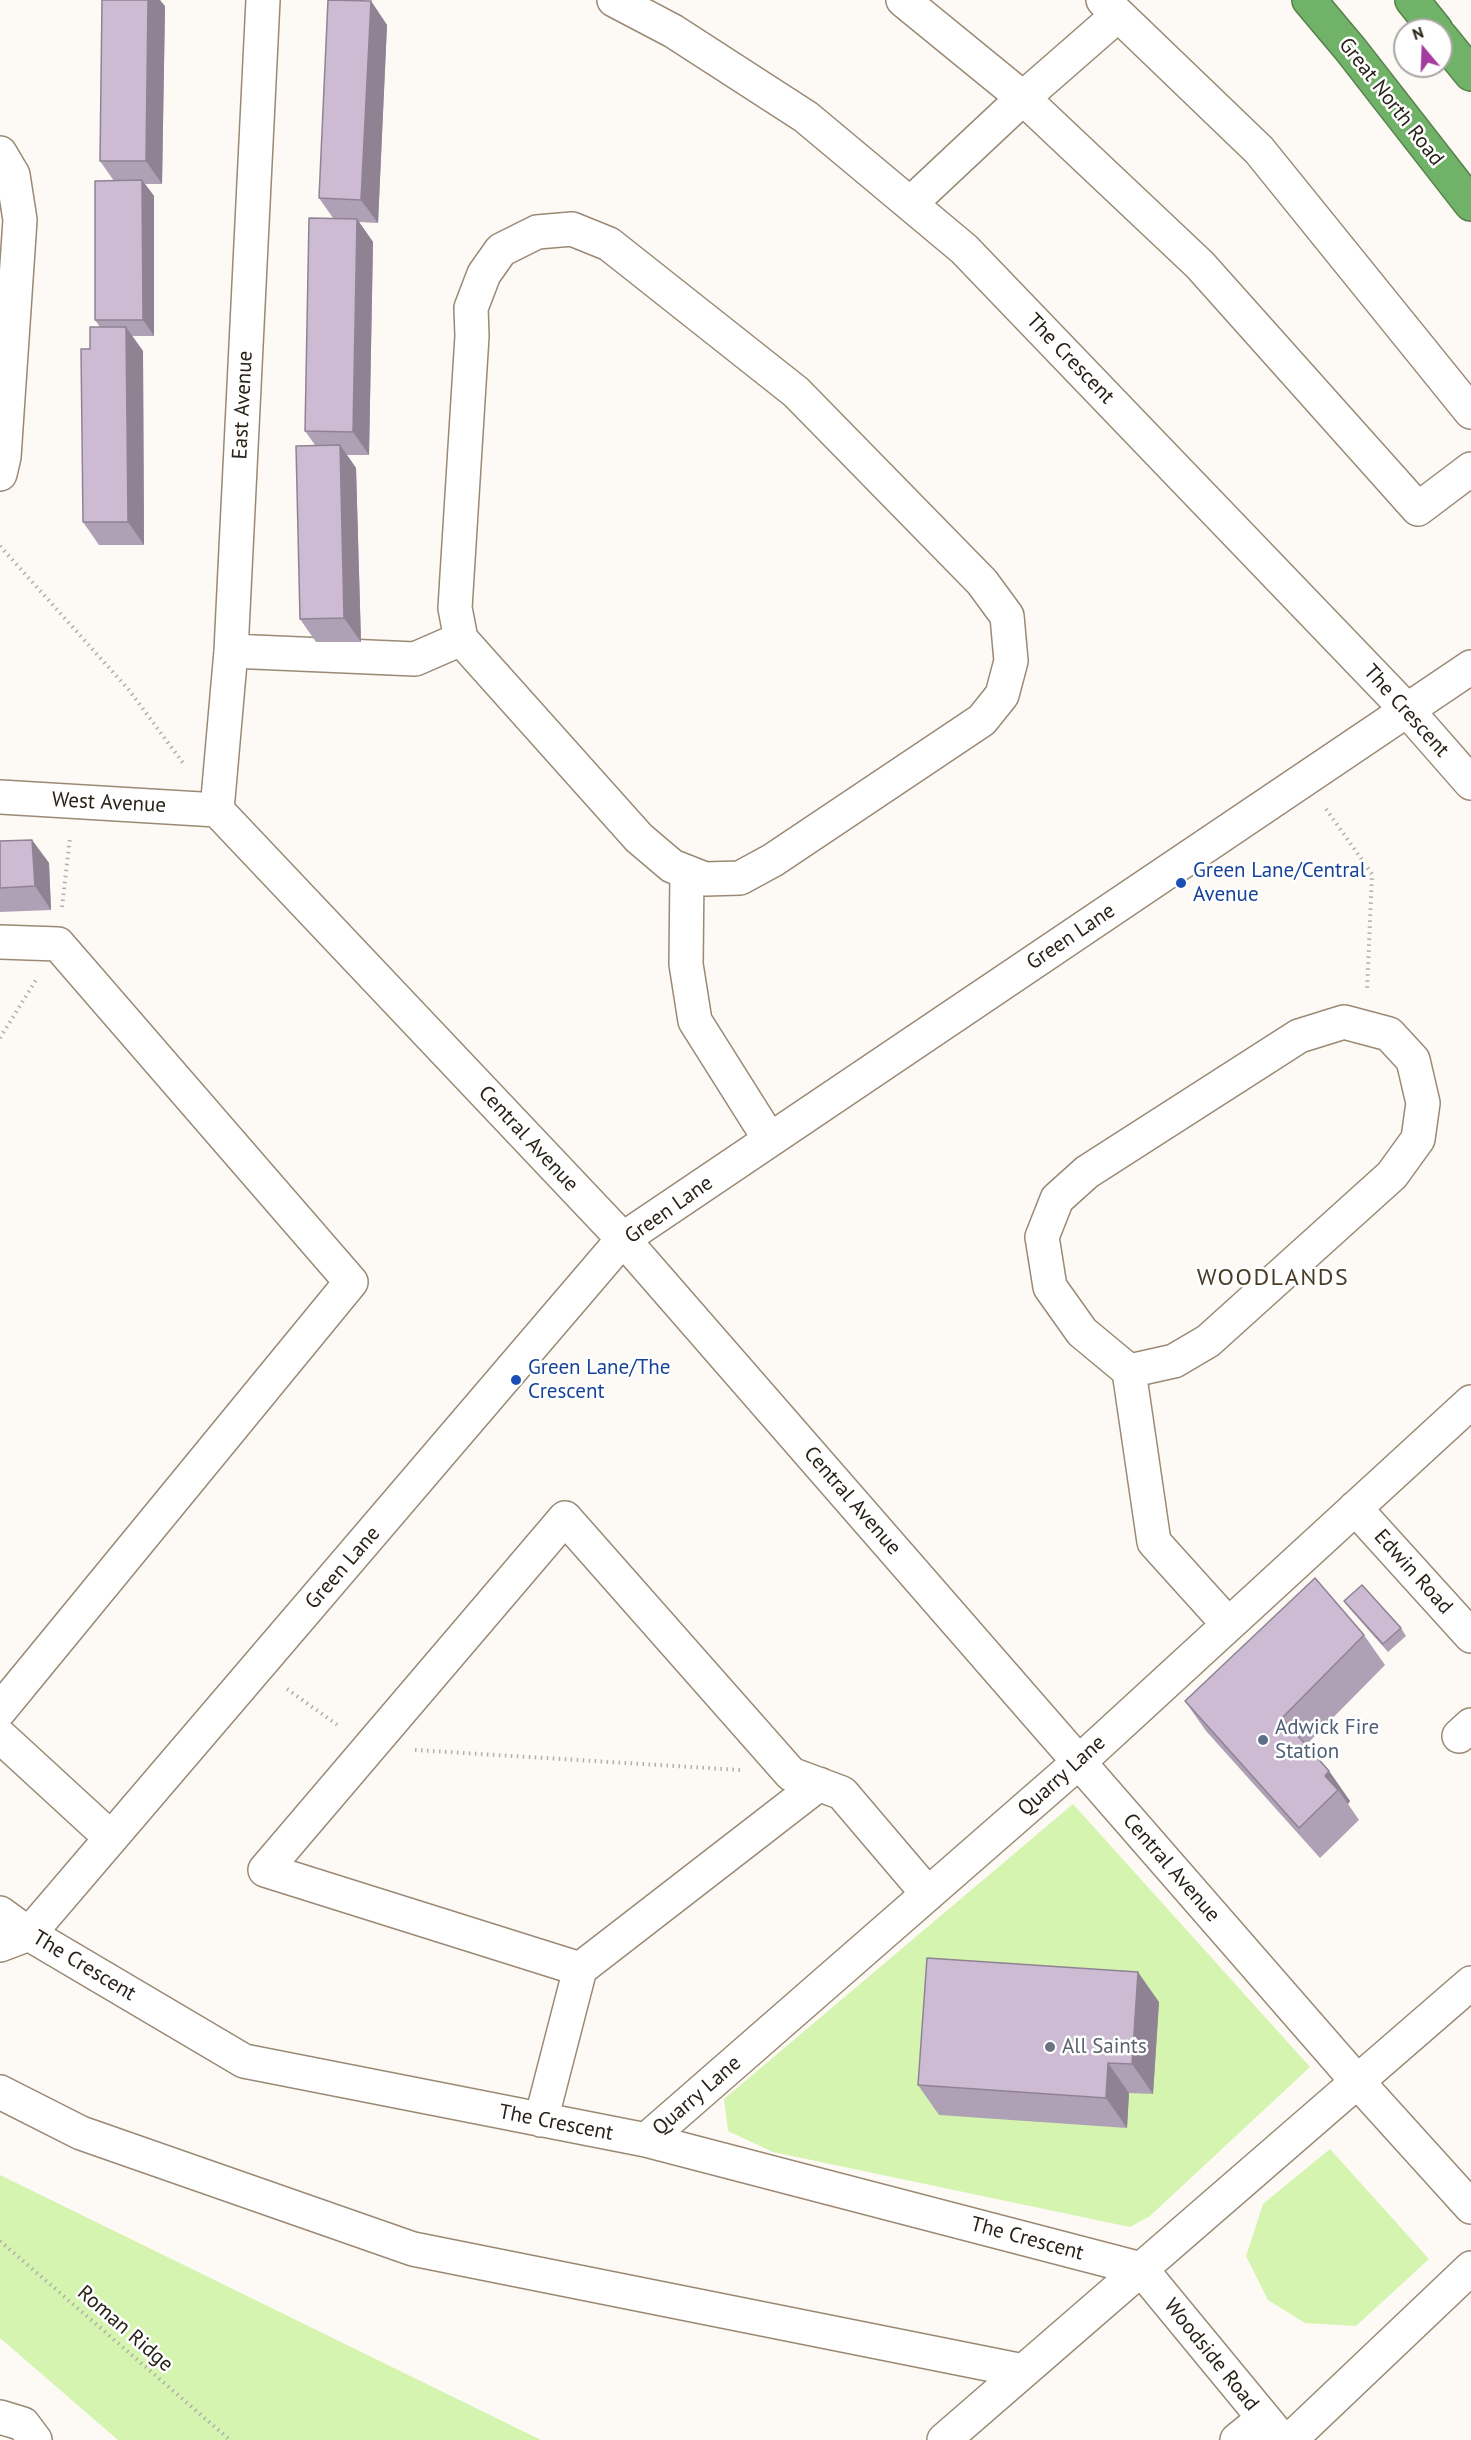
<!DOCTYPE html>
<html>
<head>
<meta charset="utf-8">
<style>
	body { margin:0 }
	#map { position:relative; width:1471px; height:2440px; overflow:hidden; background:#fdf9f5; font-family:"PT Sans",sans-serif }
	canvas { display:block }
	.north { position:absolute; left:1393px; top:18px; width:60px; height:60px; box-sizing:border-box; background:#fff; border:2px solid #a9a7a3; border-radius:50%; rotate:341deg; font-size:16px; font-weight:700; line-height:24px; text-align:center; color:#292219 }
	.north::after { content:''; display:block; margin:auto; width:21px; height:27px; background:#a43b9e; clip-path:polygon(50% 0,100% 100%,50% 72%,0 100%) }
</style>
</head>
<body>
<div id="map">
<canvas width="1471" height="2440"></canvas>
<div class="north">N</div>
</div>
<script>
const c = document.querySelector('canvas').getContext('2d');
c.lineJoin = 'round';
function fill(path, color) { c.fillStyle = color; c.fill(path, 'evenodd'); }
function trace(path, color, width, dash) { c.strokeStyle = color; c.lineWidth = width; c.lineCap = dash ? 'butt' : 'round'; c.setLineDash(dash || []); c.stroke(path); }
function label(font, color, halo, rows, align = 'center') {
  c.font = font + ' "PT Sans",sans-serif'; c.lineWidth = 5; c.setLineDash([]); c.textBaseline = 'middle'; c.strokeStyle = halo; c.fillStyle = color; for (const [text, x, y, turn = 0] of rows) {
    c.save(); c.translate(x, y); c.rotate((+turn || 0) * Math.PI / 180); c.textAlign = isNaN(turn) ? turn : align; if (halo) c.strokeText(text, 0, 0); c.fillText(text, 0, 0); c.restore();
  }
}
const green = new Path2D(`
	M1073,1804L1310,2067L1150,2216L1130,2227L773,2152L728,2131L724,2099Z
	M1330,2149L1429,2259L1356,2326L1305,2323L1268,2300L1246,2256L1263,2204Z
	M0,2175L541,2440H118L0,2338Z`);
const path = new Path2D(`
	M0,546L129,690L183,763
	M1326,809L1372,874L1367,991
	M62,907L70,837
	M0,1038L36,980
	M287,1689L339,1726
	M415,1750L740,1770
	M0,2241L230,2440`);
const minor = new Path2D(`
	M614,0L673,31L806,117L964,249L1407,710L1471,783
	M903,0L1023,98L1200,265L1418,509L1471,469
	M1103,0L1259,150L1471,412
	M0,153L13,175L20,220L4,457L0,474
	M910,204L1023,98L1118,15
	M231,651L415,659L461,639L639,838L672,866L705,879L740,878L773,860L982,720L1002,695L1011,661L1007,616L982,582L796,392L609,244L572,229L537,232L501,250L484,274L471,308L472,336L455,608L461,639
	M0,797L217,810
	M217,810L623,1239L1356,2080L1471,2207
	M217,810L231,651L263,0
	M687,872L686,964L695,1021L770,1140
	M0,942L58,944L351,1282L0,1710
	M1129,1371L1174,1361L1208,1341L1392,1175L1418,1139L1423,1103L1413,1060L1389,1034L1344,1022L1299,1036L1087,1172L1057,1199L1042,1237L1050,1287L1082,1332L1129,1371L1154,1542L1228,1624
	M1355,1508L1471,1636
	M0,1736L111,1838
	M1459,1736L1471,1725
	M819,1784L580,1969L265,1870L565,1518L791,1774L842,1793L928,1894
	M0,1913L29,1934L244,2061L646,2140L1141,2269
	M0,1945L29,1934L623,1239L1471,667
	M0,2092L81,2133L413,2249L1023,2371
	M541,2120L580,1969
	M646,2140L1079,1762L1471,1402
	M1141,2269L1282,2440
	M0,2417L23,2424L35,2440
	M944,2440L1471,1983
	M1237,2440L1263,2419
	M1290,2440L1471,2268`);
const highway = new Path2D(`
	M1309,0L1351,50L1471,204
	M1412,0L1436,30
	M1441,37L1471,74`);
const wall = new Path2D(`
	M371,1L387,25L378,223L359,222L373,242L369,455H347L356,468L361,642H316L300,619L315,445L305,431L333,218L319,198Z
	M165,6L162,184H145L154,196V336H132L143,351L144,545H99L83,522L90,349L100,327L95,320L114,181L100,161Z
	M32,840L49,863L51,910L0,912V841Z
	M1344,1601L1401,1628L1406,1636L1388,1652L1350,1609Z
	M1364,1635L1385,1665L1306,1745L1329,1771L1350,1801L1348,1804L1359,1820L1320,1858L1206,1731L1185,1701Z
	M1159,2002L1153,2094L1129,2093L1127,2128L939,2115L918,2085Z`);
const shadedWall = new Path2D(`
	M148,0H160L165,6L162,184L146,161Z
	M371,1L387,25L378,223L361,200Z
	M142,180L154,196V336L143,320Z
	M357,219L373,242L369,455L353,432Z
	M126,327L143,351L144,545L128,522Z
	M340,445L356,468L361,642L344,618Z
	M32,840L49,863L51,910L35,886Z
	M1329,1771L1350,1801L1348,1804L1338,1790L1325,1776Z
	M1138,1972L1159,2002L1153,2094L1132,2064Z
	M1108,2063L1129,2093L1127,2128L1106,2098Z`);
const building = new Path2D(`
	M102,0H148L146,161H100Z
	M328,0L371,1L361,200L319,198Z
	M142,180L143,320H95V181Z
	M309,218L357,219L353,432L305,431Z
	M90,327H126L128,522H83L81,349H90Z
	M340,445L344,618L300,619L296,446Z
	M32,840L35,886L0,888V841Z
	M1315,1578L1364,1635L1282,1718L1329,1771L1325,1776L1338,1790L1299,1828L1185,1701Z
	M1362,1585L1401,1628L1383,1644L1344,1601Z
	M927,1958L1138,1972L1132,2064L1108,2063L1106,2098L918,2085Z`);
const markers = [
	[1181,883,6,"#1a4fb4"],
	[516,1380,6,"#1a4fb4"],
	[1263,1740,6,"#5c6f8a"],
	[1050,2047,6,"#6b7280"]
];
const streetNames = [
	["Great North Road",1391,102,52],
	["The Crescent",1070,359,46],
	["East Avenue",243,405,-87],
	["The Crescent",1406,711,48],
	["West Avenue",109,803,3],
	["Green Lane",1071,937,-34],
	["Central Avenue",528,1139,47],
	["Green Lane",669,1210,-35],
	["Central Avenue",852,1501,49],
	["Green Lane",343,1568,-49],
	["Edwin Road",1413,1572,48],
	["Quarry Lane",1062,1776,-42],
	["Central Avenue",1171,1868,49],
	["The Crescent",84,1966,31],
	["Quarry Lane",697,2096,-41],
	["The Crescent",556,2123,11],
	["The Crescent",1027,2239,15],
	["Roman Ridge",125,2329,41],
	["Woodside Road",1211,2355,51]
];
const transitNames = [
	["Green Lane/Central",1193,871],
	["Avenue",1193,895],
	["Green Lane/The",528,1368],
	["Crescent",528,1392]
];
const serviceNames = [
	["Adwick Fire",1275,1728],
	["Station",1275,1752]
];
const worshipNames = [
	["All Saints",1062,2047]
];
const quarterNames = [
	["WOODLANDS",1273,1278]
];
fill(green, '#d5f4af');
trace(minor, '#9a8974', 36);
trace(highway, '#57804c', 36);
trace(path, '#b3aea8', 4, [1.5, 4.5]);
trace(minor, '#fff', 33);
trace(highway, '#70b267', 33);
fill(wall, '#afa1b5');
fill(shadedWall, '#8f8393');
fill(building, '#ccbbd2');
trace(building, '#8f8393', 1.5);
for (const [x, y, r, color] of markers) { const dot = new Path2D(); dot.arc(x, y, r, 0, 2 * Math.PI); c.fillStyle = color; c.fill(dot); trace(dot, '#fff', 2); }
label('21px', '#292219', '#fff', streetNames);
label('21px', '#164399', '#fff', transitNames, 'left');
label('21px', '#4e5e75', '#fff', serviceNames, 'left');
label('21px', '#5b616d', '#fff', worshipNames, 'left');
c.letterSpacing = '1.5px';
label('24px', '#4a3b28', '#fff', quarterNames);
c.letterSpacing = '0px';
</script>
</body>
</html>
